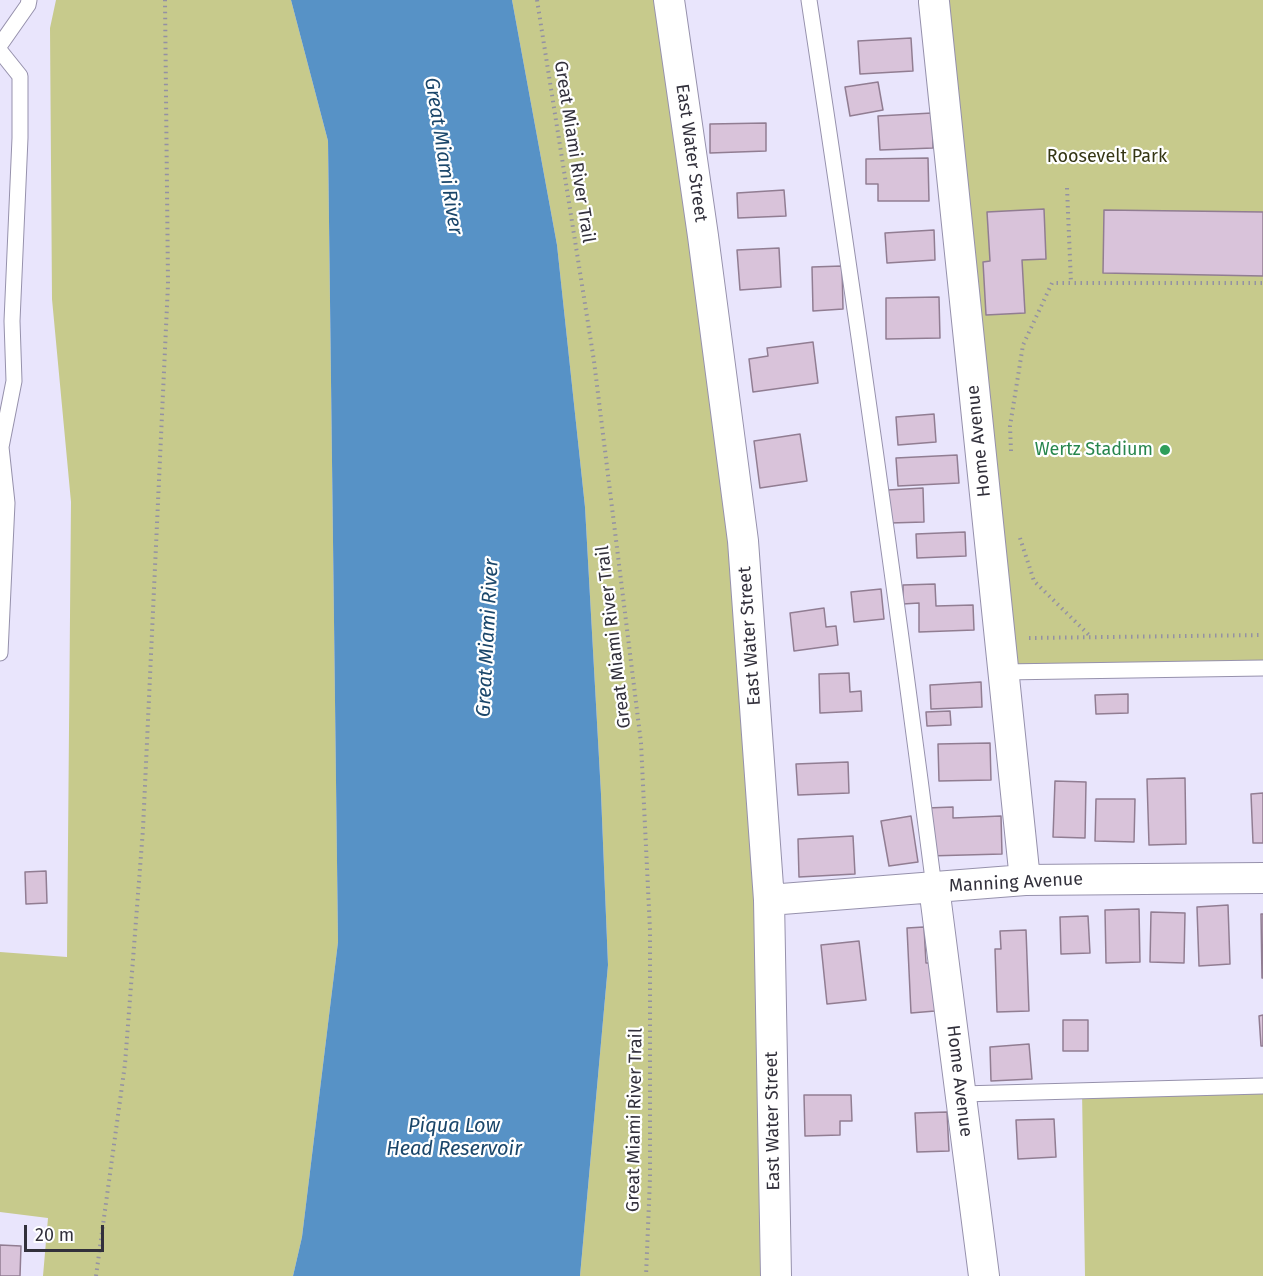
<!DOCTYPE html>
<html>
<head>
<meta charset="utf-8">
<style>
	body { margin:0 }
	#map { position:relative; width:1263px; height:1276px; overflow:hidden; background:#e9e5fc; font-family:"Fira Sans",sans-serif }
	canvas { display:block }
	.scale { position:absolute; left:24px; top:1225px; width:80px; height:27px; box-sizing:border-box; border:3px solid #32303b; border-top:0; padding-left:8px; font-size:18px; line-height:21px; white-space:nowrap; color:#32303b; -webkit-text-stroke:4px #fff; paint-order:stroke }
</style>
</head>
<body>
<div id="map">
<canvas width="1263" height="1276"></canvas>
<div class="scale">20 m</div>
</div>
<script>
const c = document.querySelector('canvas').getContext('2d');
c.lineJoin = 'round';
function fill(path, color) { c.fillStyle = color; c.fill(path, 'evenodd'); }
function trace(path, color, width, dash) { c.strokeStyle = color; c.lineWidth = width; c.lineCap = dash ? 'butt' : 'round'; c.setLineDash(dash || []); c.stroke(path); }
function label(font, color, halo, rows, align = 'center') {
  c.font = font + ' "Fira Sans",sans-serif'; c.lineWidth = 4.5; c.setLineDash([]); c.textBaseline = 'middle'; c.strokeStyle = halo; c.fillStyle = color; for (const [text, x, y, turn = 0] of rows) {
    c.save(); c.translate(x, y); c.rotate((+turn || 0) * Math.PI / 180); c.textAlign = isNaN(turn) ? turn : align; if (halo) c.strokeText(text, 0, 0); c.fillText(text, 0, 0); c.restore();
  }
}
const green = new Path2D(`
	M56,0H291L328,141L338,942L302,1237L293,1276H43L48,1218L0,1212V952L67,957L71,502L52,299L50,28Z
	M512,0H669L743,541L776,1276H580L608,965L601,794L585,507L557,245Z
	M950,0H1263V668L1003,672L934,2Z
	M1263,1086V1276H1085L1082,1091Z`);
const water = new Path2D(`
	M291,0H512L557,245L585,507L601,794L608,965L580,1276H293L302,1237L338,942L328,141Z`);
const building = new Path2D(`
	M911,38L913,71L860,74L858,41Z
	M878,82L883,110L850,116L845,87Z
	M932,113L933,148L880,150L878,116Z
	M766,123V151L710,153V124Z
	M928,158L929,201H878V184H866V159Z
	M784,190L786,216L738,218L737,193Z
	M1044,209L1046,259L1022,260L1025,313L986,315L983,262L990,261L987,212Z
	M1104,210L1263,212V276L1103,273Z
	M934,230L935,260L887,263L885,233Z
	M779,248L781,287L740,290L737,250Z
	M842,266L843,309L813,311L812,267Z
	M939,297L940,338L886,339V298Z
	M813,342L818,383L753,392L749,359L768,356L767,348Z
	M934,414L936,442L898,445L896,417Z
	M800,434L807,481L760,488L754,441Z
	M957,455L959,483L898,486L896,458Z
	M923,488L924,522L890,523L888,490Z
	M965,532L966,556L917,558L916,534Z
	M935,584L936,606L973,605L974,630L919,632V603L903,604V585Z
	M881,589L884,619L854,622L851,592Z
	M824,608L826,627L836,626L838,645L794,651L790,613Z
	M849,673L850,692L861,691L862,711L820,713L819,674Z
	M981,682L982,707L931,709L930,685Z
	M1128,694V713L1096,714L1095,695Z
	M950,711L951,725L927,726L926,712Z
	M990,743L991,780L939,781L938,744Z
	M848,762L849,793L798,795L796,764Z
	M1185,778L1186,844L1149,845L1147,779Z
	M1055,781L1086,782L1085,838L1053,837Z
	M1263,793V843H1253L1251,794Z
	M1096,799H1135L1134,842L1095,841Z
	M953,807V818L1001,816L1002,854L928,856L927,808Z
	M911,816L918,862L889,866L881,821Z
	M853,836L855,874L799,877L798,839Z
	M46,871L47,903L26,904L25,872Z
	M1228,905L1230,964L1199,966L1197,907Z
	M1139,909L1140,962L1106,963L1105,910Z
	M1151,912L1185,913L1184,963L1150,962Z
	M1261,914H1263V978H1262Z
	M1088,916L1090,953L1061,954L1060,917Z
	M924,927L926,963H933L935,1011L911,1013L907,928Z
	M1026,930L1029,1011L997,1012L995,949H1001L1000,931Z
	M859,941L866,1000L827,1004L821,945Z
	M1263,1015V1046H1261L1259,1016Z
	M1063,1020H1088V1051H1063Z
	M1029,1044L1032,1079L991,1081L990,1047Z
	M804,1095H851L852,1121H840V1135L805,1136Z
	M947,1112L949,1151L917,1152L915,1113Z
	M1054,1119L1056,1157L1018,1159L1016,1120Z
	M0,1245L21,1246L20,1276H0Z`);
const path = new Path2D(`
	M537,0L594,361L641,743L650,930V1178L646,1276
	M1067,188L1071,283
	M1011,451L1010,426L1023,345L1052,283H1263
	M1020,538L1034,581L1091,637
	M1029,638L1263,635
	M96,1276L125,1064L143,829L168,284L165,0`);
const service = new Path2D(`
	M809,0C854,295 896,591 934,887
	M0,45L28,5L29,0
	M0,51L20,76V138L12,321L14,381L1,447L7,503L0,653
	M1003,672L1263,668
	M961,1094L1263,1086`);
const minor = new Path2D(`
	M669,0L703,236L743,541L769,900L776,1276
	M934,2L1025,880
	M934,887L984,1276
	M769,900L1025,880L1263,878`);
const markers = [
	[1165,450,6,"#2e9e5b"]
];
const streetNames = [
	["Great Miami River Trail",574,152,81],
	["East Water Street",691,153,82],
	["Home Avenue",979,441,-96],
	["East Water Street",750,636,-94],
	["Great Miami River Trail",614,637,-97],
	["Manning Avenue",1016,883,-3],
	["Home Avenue",959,1081,83],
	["Great Miami River Trail",635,1120,-89],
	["East Water Street",773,1121,-91]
];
const parkNames = [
	["Roosevelt Park",1107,157]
];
const leisureNames = [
	["Wertz Stadium",1153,450]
];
const waterNames = [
	["Great Miami River",443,156,81],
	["Great Miami River",488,638,-87],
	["Piqua Low",454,1126],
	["Head Reservoir",454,1149]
];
fill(green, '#c7ca8c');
fill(water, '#5792c6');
fill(building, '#d9c3da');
trace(building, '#917d92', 1.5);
trace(service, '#9691ac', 17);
trace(minor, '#9691ac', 32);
trace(path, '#9491a3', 4, [1.5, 4.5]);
trace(service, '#fff', 15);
trace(minor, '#fff', 30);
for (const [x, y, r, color] of markers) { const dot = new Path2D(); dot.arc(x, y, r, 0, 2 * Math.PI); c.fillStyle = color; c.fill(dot); trace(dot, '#fff', 2); }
label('18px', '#32303b', '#fff', streetNames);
label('18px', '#353614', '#fff', parkNames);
label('18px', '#27864d', '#fff', leisureNames, 'right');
label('italic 20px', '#1a466a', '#fff', waterNames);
</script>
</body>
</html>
